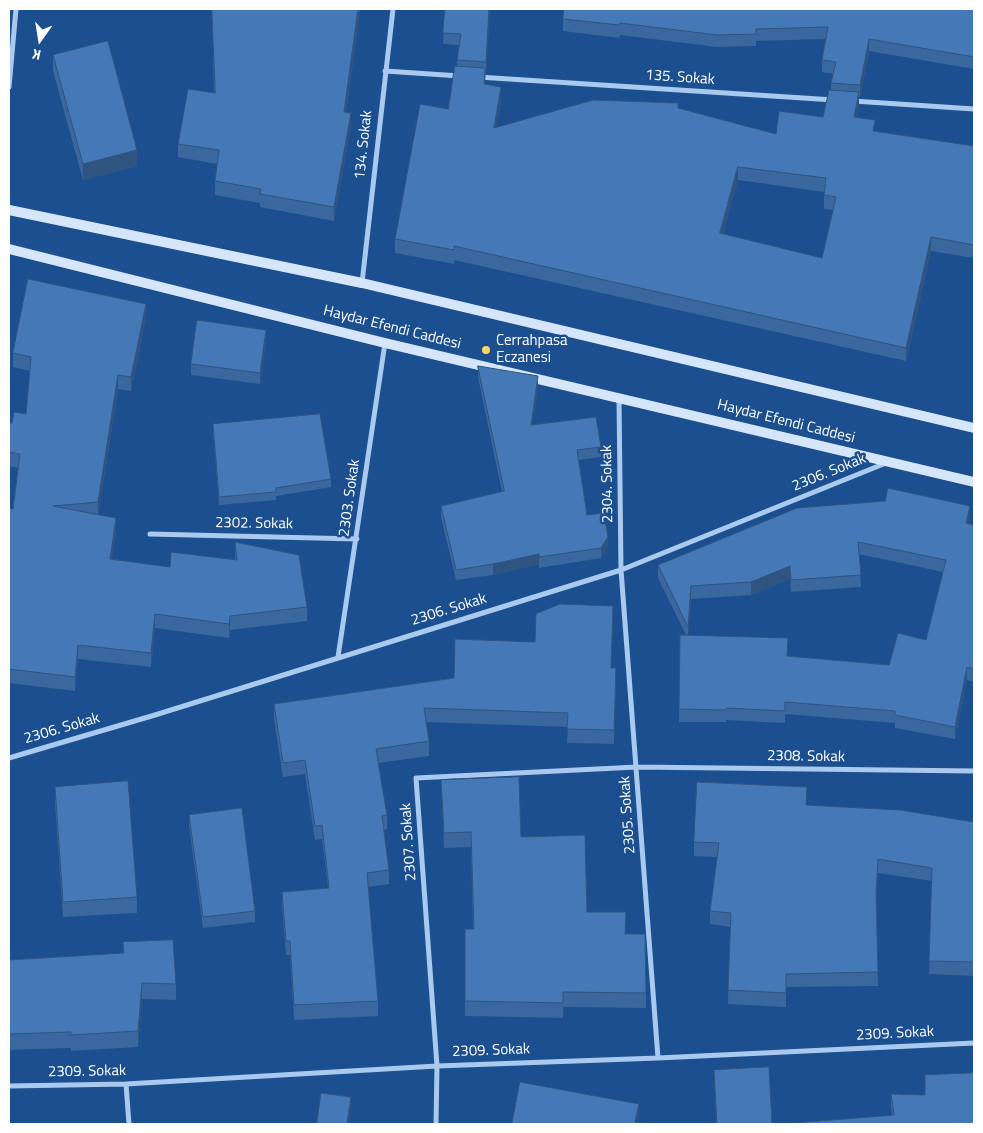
<!DOCTYPE html>
<html>
<head>
<meta charset="utf-8">
<style>
	body { margin:0 }
	#map { position:relative; width:983px; height:1133px; overflow:hidden; background:#1b4f8f; font-family:"Titillium Web",sans-serif }
	canvas { display:block }
	.frame { position:absolute; inset:0; border:10px solid #fff; pointer-events:none }
	.north { position:absolute; left:15px; top:15px; width:50px; height:50px; -webkit-text-stroke:4px #1b4f8f; paint-order:stroke; rotate:193deg; font-size:14px; font-weight:700; line-height:20px; text-align:center; color:#fff }
	.north::after { content:''; display:block; margin:auto; width:18px; height:22px; background:#fff; clip-path:polygon(50% 0,100% 100%,50% 72%,0 100%) }
</style>
</head>
<body>
<div id="map">
<canvas width="983" height="1133"></canvas>
<div class="frame"></div>
<div class="north">K</div>
</div>
<script>
const c = document.querySelector('canvas').getContext('2d');
c.lineJoin = 'round';
function trace(path, color, width, dash) { c.strokeStyle = color; c.lineWidth = width; c.lineCap = dash ? 'butt' : 'round'; c.setLineDash(dash || []); c.stroke(path); }
function fill(path, color) { c.fillStyle = color; c.fill(path, 'evenodd'); }
function label(font, color, halo, rows, align = 'center') {
  c.font = font + ' "Titillium Web",sans-serif'; c.lineWidth = 5; c.setLineDash([]); c.textBaseline = 'middle'; c.strokeStyle = halo; c.fillStyle = color; for (const [text, x, y, turn = 0] of rows) {
    c.save(); c.translate(x, y); c.rotate((+turn || 0) * Math.PI / 180); c.textAlign = isNaN(turn) ? turn : align; if (halo) c.strokeText(text, 0, 0); c.fillText(text, 0, 0); c.restore();
  }
}
const minor = new Path2D(`
	M385,71L460,76
	M478,77L834,100
	M9,87L16,9
	M853,101L974,109
	M362,283L393,9
	M619,398L621,570L658,1058
	M150,534L357,539
	M338,657L385,343
	M9,758L155,715L621,570L886,463
	M126,1084L129,1124
	M9,1086L126,1084L437,1066L658,1058L974,1043
	M436,1124L437,1066L416,778L637,767L974,771`);
const secondary = new Path2D(`
	M9,210L362,283L974,428
	M9,249L385,343L974,482`);
const wall = new Path2D(`
	M212,9H360L346,112L351,127L334,221L260,207V203L215,195V181L217,164L178,157V144L214,93Z
	M445,9H490L485,85L501,101L496,127L678,108L776,134L823,117L831,91V83L834,74L822,72V60L826,39L756,41V46L717,47L620,35L619,38L563,31V19L974,9V69L869,51L860,97H859V106L857,117L875,131L974,146V258L931,251L906,361L454,260V264L395,253V239L448,109L457,66V60L459,45L443,44ZM738,180L824,192V209L833,210L822,258L723,234Z
	M53,55L137,166L83,180L53,71Z
	M146,318L131,391L118,389L98,515L116,532L112,559L170,567L235,559V542L307,607V621L230,630L229,638L155,628L151,667L78,659L75,691L9,683V511L13,509L18,468L9,466V423H12L26,414L30,371L13,367V353Z
	M266,341L260,384L191,375V364Z
	M478,366L538,387L532,425L601,447V457L579,460L587,515L608,547L601,558L539,568V564L493,575L456,580L441,517V506L502,492L478,377Z
	M213,424L331,479V487L276,496V500L219,505L213,432Z
	M970,518L969,523L974,525V682L967,680L955,739L895,728V723L785,714V723L726,720V722H679L680,635H686L658,578V565ZM859,554L943,572L926,640L889,665L788,656L688,635L691,599L751,595L790,579L791,592L861,587Z
	M613,620L611,668L616,682L614,744L567,743L568,727L426,722L429,741V756L378,763L387,815V829L384,830L389,870V884L368,887L378,1001V1016L294,1020L290,955H286L282,906V892L328,888L322,839L315,840L305,774L283,777L274,719V704L454,678L535,642Z
	M441,780L521,837L587,912L626,934L646,993V1008L563,1007V1018L465,1016V929H473L471,847L444,848Z
	M55,787L137,897V913L63,917L55,803Z
	M806,805L974,822V976L929,974L932,881L878,873L876,901L878,986L786,987V1007L728,1004L730,927L710,924V911L717,857L694,856V842Z
	M189,815L255,911V922L203,928L189,826Z
	M123,942L176,984V1000L142,999L138,1047L71,1051V1048L9,1050V960L123,953Z
	M714,1070L772,1124H716Z
	M891,1094L925,1095L974,1124L892,1116L891,1106Z`);
const shadedWall = new Path2D(`
	M358,9H360L344,126V112Z
	M489,9H490L486,73V62Z
	M869,39V51L860,97V85Z
	M501,87V101L494,142V128Z
	M859,92V106L854,131V117Z
	M351,113V127L334,221V207Z
	M137,150V166L83,180V164Z
	M738,167V180L720,247V233Z
	M931,237V251L906,361V348Z
	M146,304V318L131,391V377Z
	M266,330V341L260,384V373Z
	M118,375V389L98,516V502Z
	M538,376V387L531,436V425Z
	M970,506V518L966,535V523Z
	M116,518V532L110,573V559Z
	M608,537V547L601,558V548Z
	M539,554V564L493,575V564Z
	M790,566V579L751,595V582Z
	M691,586V599L688,639V627Z
	M613,606V620L611,682V668Z
	M155,614V628L151,667V653Z
	M230,616V630L229,638V624Z
	M78,645V659L75,691V677Z
	M967,667V680L955,739V727Z
	M616,668V682L614,744V730Z
	M142,983V999L138,1047V1031Z
	M351,1097V1111L349,1124H347Z
	M639,1104L638,1124L635,1122Z`);
const building = new Path2D(`
	M212,9H358L344,112L351,113L334,207L260,194L261,189L215,181L219,150L178,144L188,89L215,93Z
	M445,9H489L486,62L457,60L461,34L443,33Z
	M564,9H974V57L869,39L860,85L831,83L836,62L822,60L828,27L756,29V34L717,35L620,23L619,25L563,19Z
	M108,41L137,150L83,164L53,55Z
	M455,66L485,68L484,84L501,87L494,128L593,100L678,103V108L776,134L779,111L823,117L829,90L859,92L854,117L875,120L873,131L974,146V245L931,237L906,348L454,246V250L395,239L420,104L448,109ZM738,167L826,178L824,195L836,197L822,258L720,233Z
	M28,279L146,304L131,377L118,375L98,502L53,506L116,518L110,559L170,567L171,552L237,560L235,542L299,555L307,607L230,616L229,624L155,614L151,653L78,645L75,677L9,669V508L13,509L20,454L9,452V423H12L14,412L26,414L31,357L13,353Z
	M197,320L266,330L260,373L191,364Z
	M478,366L538,376L531,425L596,417L601,447L577,450L587,515L604,513L608,537L601,548L539,557V554L493,564L456,570L441,506L504,491Z
	M320,414L331,479L276,488V492L219,497L213,424Z
	M888,488L970,506L966,523L974,525V669L967,667L955,727L895,715V711L785,702V711L726,708V710L679,709L680,635L788,638L787,656L889,665L898,633L926,640L946,560L858,542L861,575L791,580L790,566L751,582L691,586L688,627L658,565L797,508L885,501Z
	M560,604L613,606L611,668H616L614,730L567,729L568,713L424,708L429,741L376,749L387,815L382,816L389,870L367,873L378,1001L294,1005L290,941H286L282,892L329,888L322,825L315,826L305,760L283,763L274,704L454,678L455,639L535,642L536,614Z
	M519,777L521,837L585,835L587,912H626L625,934H645L646,993L563,992V1003L465,1001V929H474L471,832L444,833L441,780Z
	M128,781L137,897L63,902L55,787Z
	M697,782L807,787L806,805L900,810L974,822V962L929,961L932,868L878,859L876,891L878,972L786,974V993L728,990L731,913L710,911L719,843L694,842Z
	M242,808L255,911L203,917L189,815Z
	M173,940L176,984L142,983L138,1031L71,1035V1032L9,1034V960L124,953L123,942Z
	M769,1067L772,1124H717L714,1070Z
	M974,1073V1124H794V1123L894,1115L891,1094L925,1095V1075Z
	M520,1082L639,1104L635,1122L650,1124H512Z
	M321,1093L351,1097L347,1124H317Z`);
const markers = [
	[486,350,5,"#ffd166"]
];
const streetNames = [
	["135. Sokak",680,78,4],
	["134. Sokak",364,145,-84],
	["Haydar Efendi Caddesi",392,328,14],
	["Haydar Efendi Caddesi",786,422,14],
	["2306. Sokak",829,473,-22],
	["2304. Sokak",608,484,-91],
	["2303. Sokak",350,498,-82],
	["2302. Sokak",254,524,1],
	["2306. Sokak",449,610,-17],
	["2306. Sokak",62,729,-16],
	["2308. Sokak",806,757,1],
	["2305. Sokak",628,815,-94],
	["2307. Sokak",409,842,-94],
	["2309. Sokak",895,1034,-3],
	["2309. Sokak",491,1051,-2],
	["2309. Sokak",87,1072,-1]
];
const poiNames = [
	["Cerrahpasa",496,341],
	["Eczanesi",496,358]
];
trace(minor, '#a9c9ee', 5);
trace(secondary, '#d6e6fa', 10);
fill(wall, '#3a679d');
fill(shadedWall, '#305480');
fill(building, '#4478b7');
trace(building, '#305480', 1);
for (const [x, y, r, color] of markers) { const dot = new Path2D(); dot.arc(x, y, r, 0, 2 * Math.PI); c.fillStyle = color; c.fill(dot); trace(dot, '#1b4f8f', 2); }
label('15px', '#fff', '#1b4f8f', streetNames);
label('15px', '#fff', '#1b4f8f', poiNames, 'left');
</script>
</body>
</html>
